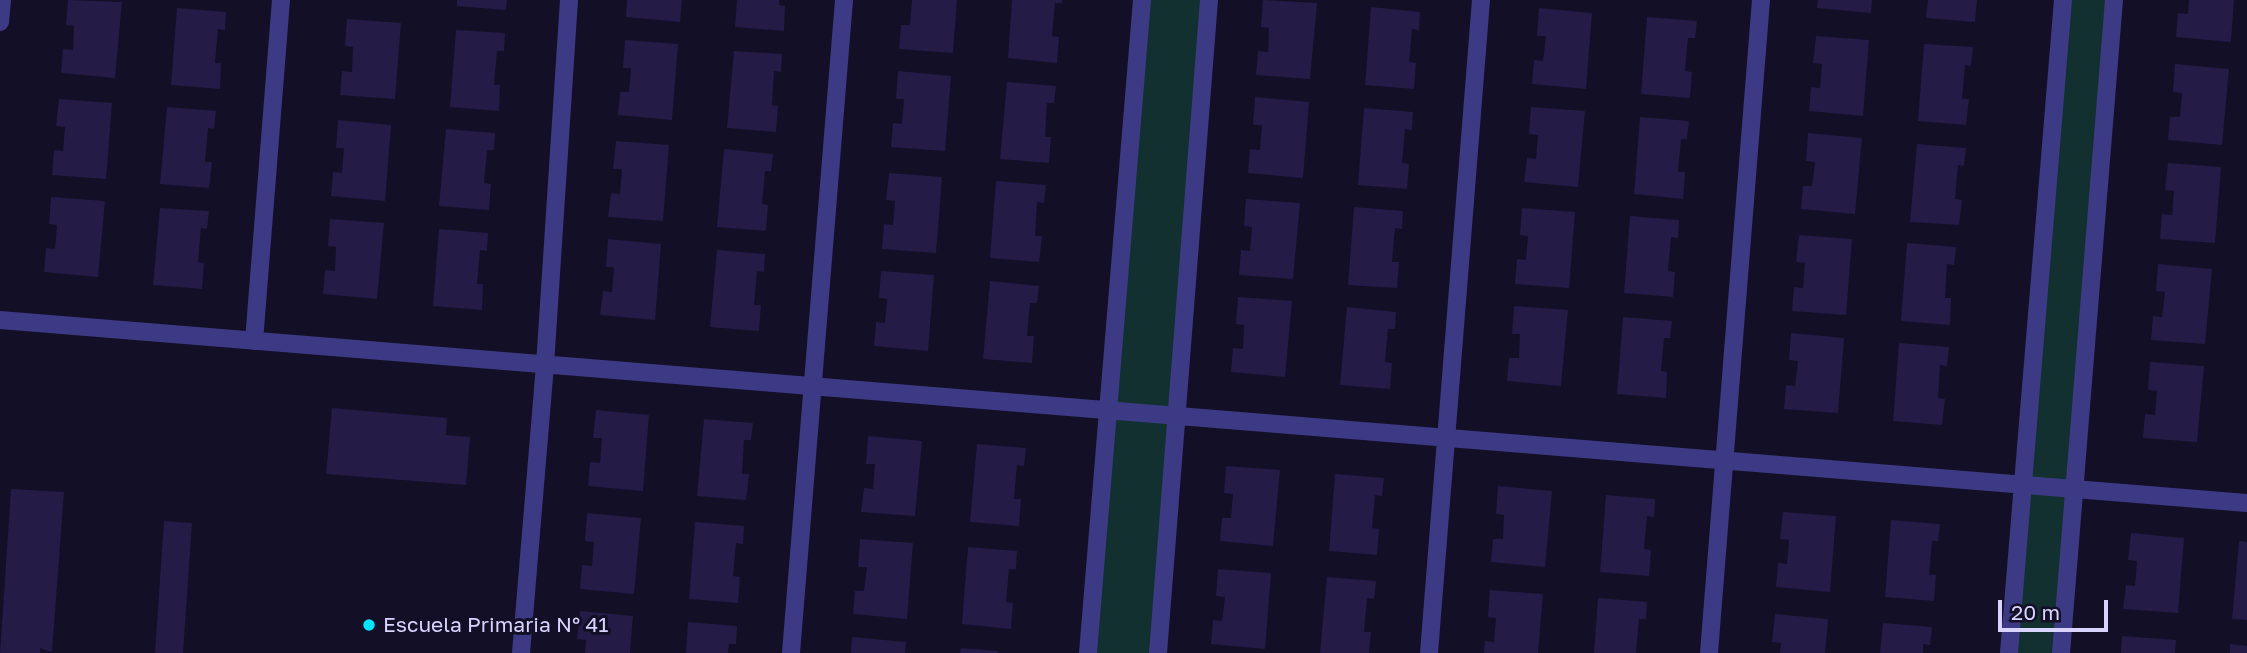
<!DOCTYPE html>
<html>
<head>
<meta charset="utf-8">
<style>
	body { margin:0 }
	#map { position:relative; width:2247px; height:653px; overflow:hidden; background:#130f26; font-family:"Golos Text",sans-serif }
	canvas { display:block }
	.scale { position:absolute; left:1998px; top:600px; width:110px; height:32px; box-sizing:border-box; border:4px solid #d9d4ff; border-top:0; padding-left:9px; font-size:21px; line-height:24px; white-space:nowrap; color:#d9d4ff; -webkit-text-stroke:5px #130f26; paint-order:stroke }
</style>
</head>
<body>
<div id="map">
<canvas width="2247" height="653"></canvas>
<div class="scale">20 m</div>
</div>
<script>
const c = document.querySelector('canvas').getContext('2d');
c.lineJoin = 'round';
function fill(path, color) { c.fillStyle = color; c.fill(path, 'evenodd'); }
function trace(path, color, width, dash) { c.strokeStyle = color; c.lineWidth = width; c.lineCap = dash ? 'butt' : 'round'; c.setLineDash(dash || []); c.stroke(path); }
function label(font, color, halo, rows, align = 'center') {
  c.font = font + ' "Golos Text",sans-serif'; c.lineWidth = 6; c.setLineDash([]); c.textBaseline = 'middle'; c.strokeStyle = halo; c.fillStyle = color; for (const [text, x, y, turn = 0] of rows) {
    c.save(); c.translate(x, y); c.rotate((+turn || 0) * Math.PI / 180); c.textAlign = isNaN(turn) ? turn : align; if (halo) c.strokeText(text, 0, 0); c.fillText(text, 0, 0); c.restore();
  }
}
const green = new Path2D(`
	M1142,0H1209L1158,653H1088Z
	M2063,0H2114L2061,653H2009Z`);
const building = new Path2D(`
	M68,0L122,2L115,78L61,73L63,49L73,50L74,26L66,25Z
	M457,0H507L506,10L457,6Z
	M627,0H682L680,22L626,17Z
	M737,0H779V5L785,6L784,31L735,27Z
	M912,0H957L953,53L899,49L901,25H910Z
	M1012,0H1062V3H1055L1052,36L1059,37L1057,63L1008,58Z
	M1263,0L1317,3L1310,79L1256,75L1258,51L1268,52L1269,28L1261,27Z
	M1818,0H1872L1871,13L1817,8Z
	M1928,0H1977L1975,22L1926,18Z
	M2189,0H2234L2231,42L2176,37L2178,13L2188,14Z
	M1371,7L1420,12L1419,30L1412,29L1409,62L1416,63L1414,89L1365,85Z
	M177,8L226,12L225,30L218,29L215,63H221L220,89L171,85Z
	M1539,8L1592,13L1586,89L1532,84L1534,60L1543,61L1546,36H1537Z
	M1647,17L1697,21L1695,38H1688L1685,71L1692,72L1690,98L1641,94Z
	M347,19L401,23L395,99L340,95L342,71L352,72L353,47L345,46Z
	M456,30L505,33L504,51H497L494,85H500L499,111L450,107Z
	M1816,36L1869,40L1863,116L1809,111L1811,87L1820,88L1822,64L1813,63Z
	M625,40L678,44L672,120L618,115L620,92H629L631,68H623Z
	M1924,44L1973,47L1971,66L1965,65L1962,99H1969L1966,125L1918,121Z
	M734,51L782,54L781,72L774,71L772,105L778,106L776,132L727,128Z
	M2175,64L2229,69L2222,145L2168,140L2170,117H2180L2182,93L2173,92Z
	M898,71L951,76L945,151L891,147L893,123L902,124L904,99H896Z
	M1007,82L1056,86L1054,103H1047L1045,137H1051L1049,163L1000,159Z
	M1255,97L1309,102L1303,178L1248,173L1250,149L1260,150L1262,125H1253Z
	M59,99L112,103L106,179L52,175L54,150L63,151L65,127L56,126Z
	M167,107L216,111L214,129L208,128L205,162H212L209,188L160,184Z
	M1531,107L1585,111L1578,187L1524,182L1527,158L1536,159L1538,135L1529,134Z
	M1364,108L1413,112L1412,130L1405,129L1402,163L1409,164L1407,189L1358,185Z
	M1640,117L1689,121L1687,139H1681L1678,172H1685L1683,199L1634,194Z
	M338,120L391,125L385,201L331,196L333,172L342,173L344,148H336Z
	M446,129L495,133L494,150H487L484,183L491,184L489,210L439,206Z
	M1808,133L1862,138L1855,214L1801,209L1803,186H1812L1815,162L1806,161Z
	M616,141L669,145L663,221L608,217L611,193L620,194L622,169H613Z
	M1917,144L1966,148L1964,166L1958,165L1955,199L1962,200L1959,225L1910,222Z
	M724,149L773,154L771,171H765L762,204L768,205L766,231L717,227Z
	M2168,163L2221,167L2215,243L2160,239L2162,214L2172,215L2174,191L2165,190Z
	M889,173L942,177L936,253L882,249L884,224L893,225L895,201L886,200Z
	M996,181L1046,185L1044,203L1037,202L1035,236H1042L1039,262L990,258Z
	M51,197L105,201L98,277L44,272L46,248L55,249L57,225L49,224Z
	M1246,199L1300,203L1293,279L1239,275L1241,250L1250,251L1252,227L1244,226Z
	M1354,207L1403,211L1402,229L1395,228L1392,262H1399L1397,288L1348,285Z
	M160,208L209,211L207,229L201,228L198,262L204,263L202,289L153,285Z
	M1522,208L1575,212L1569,288L1515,284L1517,259L1526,260L1528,236L1520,235Z
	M1630,216L1679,220L1678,238L1671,237L1668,271L1675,272L1673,297L1624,293Z
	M330,219L384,223L377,299L323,294L325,270L335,271L336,247L328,246Z
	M439,229L488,233L487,251L480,250L477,284H483L482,310L433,306Z
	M1799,235L1852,239L1846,315L1792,311L1794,287L1803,288L1805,263L1796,262Z
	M608,239L661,244L655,320L600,315L603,291L612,292L614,267H606Z
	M1907,243L1956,247L1954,265L1947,264L1945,298H1951L1950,325L1901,321Z
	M717,250L765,254L764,272L757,271L754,305H761L759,331L710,327Z
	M2158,264L2212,269L2205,344L2151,340L2153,316L2162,317L2165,292L2156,291Z
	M881,271L934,275L928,351L874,346L876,322L885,323L887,299L879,298Z
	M990,281L1039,286L1037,303H1030L1027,336H1034L1032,363L983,359Z
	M1238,297L1292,301L1285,377L1231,372L1233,348L1243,349L1244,325L1236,324Z
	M1514,306L1568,310L1561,386L1507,381L1509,358H1519L1520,334H1512Z
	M1347,307L1396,312L1395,329H1388L1385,362L1392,363L1390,389L1340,385Z
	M1623,317L1672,321L1670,338H1664L1661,371L1667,372L1666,398L1617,394Z
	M1791,333L1844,338L1838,413L1784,409L1786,385L1795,386L1798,361L1789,360Z
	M1899,343L1949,347L1947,366L1940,365L1938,398L1945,399L1942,425L1893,421Z
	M2150,362L2204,366L2197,442L2143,438L2145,414L2155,415L2157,391L2148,390Z
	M332,408L447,418L446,435L470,437L466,485L326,474Z
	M596,410L649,415L643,491L588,486L590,462L600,463L602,438H593Z
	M704,419L753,423L751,440H744L742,474H749L746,500L697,496Z
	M868,436L922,441L915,516L861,512L864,488L873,489L875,464H866Z
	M977,444L1026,448L1024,466L1017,465L1014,499H1021L1019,526L970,522Z
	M1226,466L1280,470L1273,546L1220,541L1222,518H1231L1233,494L1224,493Z
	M1335,474L1384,478L1382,496L1375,495L1372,528L1379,529L1377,555L1329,551Z
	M1498,486L1552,491L1545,567L1491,562L1493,539H1503L1504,515L1496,514Z
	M11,489L64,492L52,652L40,648V653H0Z
	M1606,495L1655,499L1654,517L1647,516L1644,549L1651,550L1649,576L1600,572Z
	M1783,512L1836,516L1830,592L1776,587L1778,563L1787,564L1789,540L1780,539Z
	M587,513L641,518L634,594L580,589L582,565L592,566L594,542L585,541Z
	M1891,520L1940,524L1938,541H1932L1929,575H1936L1934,601L1885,597Z
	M164,521L192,523L183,653H155Z
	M695,522L744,526L743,544L736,543L733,576L740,577L738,603L689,599Z
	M2131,533L2184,538L2178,613L2123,609L2126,585L2135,586L2137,561L2128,560Z
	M860,539L913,543L907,619L853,614L855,591H864L867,567H858Z
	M2239,541L2247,542V620L2232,619Z
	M968,547L1017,551L1016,569H1009L1006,602L1013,603L1011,629L962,624Z
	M1218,569L1271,573L1265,649L1211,644L1213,620L1222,621L1225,597L1216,596Z
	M1327,577L1376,581L1374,599L1367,598L1364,632H1371L1369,653H1320Z
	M1490,590L1543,594L1538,653H1484L1485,641L1494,642L1496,618L1488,617Z
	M1598,598L1647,602L1646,619H1639L1636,653H1594Z
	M580,611L633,616L630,653H585L586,640L577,639Z
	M1775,614L1828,619L1825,653H1780L1781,643L1772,642Z
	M688,622L737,626L736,644H729L728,653H686Z
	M1883,623L1932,627L1930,645L1923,644V653H1880Z
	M2122,636L2176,640L2175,653H2121Z
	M852,637L906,642L905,653H851Z
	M2230,644L2247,646V653H2230Z
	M961,648L998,651V653H960Z`);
const minor = new Path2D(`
	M0,22L2,0
	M0,320L2247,503
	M254,341L281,0
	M521,653L545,365L569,0
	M791,653L844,0
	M1088,653L1142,0
	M1158,653L1209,0
	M1429,653L1481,0
	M1709,653L1761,0
	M2009,653L2063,0
	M2061,653L2114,0`);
const markers = [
	[369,625,7,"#00e5ff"]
];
const poiNames = [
	["Escuela Primaria N° 41",383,625]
];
fill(green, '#12302f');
fill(building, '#241b47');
trace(minor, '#3d3a85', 18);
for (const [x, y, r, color] of markers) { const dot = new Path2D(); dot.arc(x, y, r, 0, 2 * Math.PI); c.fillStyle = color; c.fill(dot); trace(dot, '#130f26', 2.5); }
label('21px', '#d9d4ff', '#130f26', poiNames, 'left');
</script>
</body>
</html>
